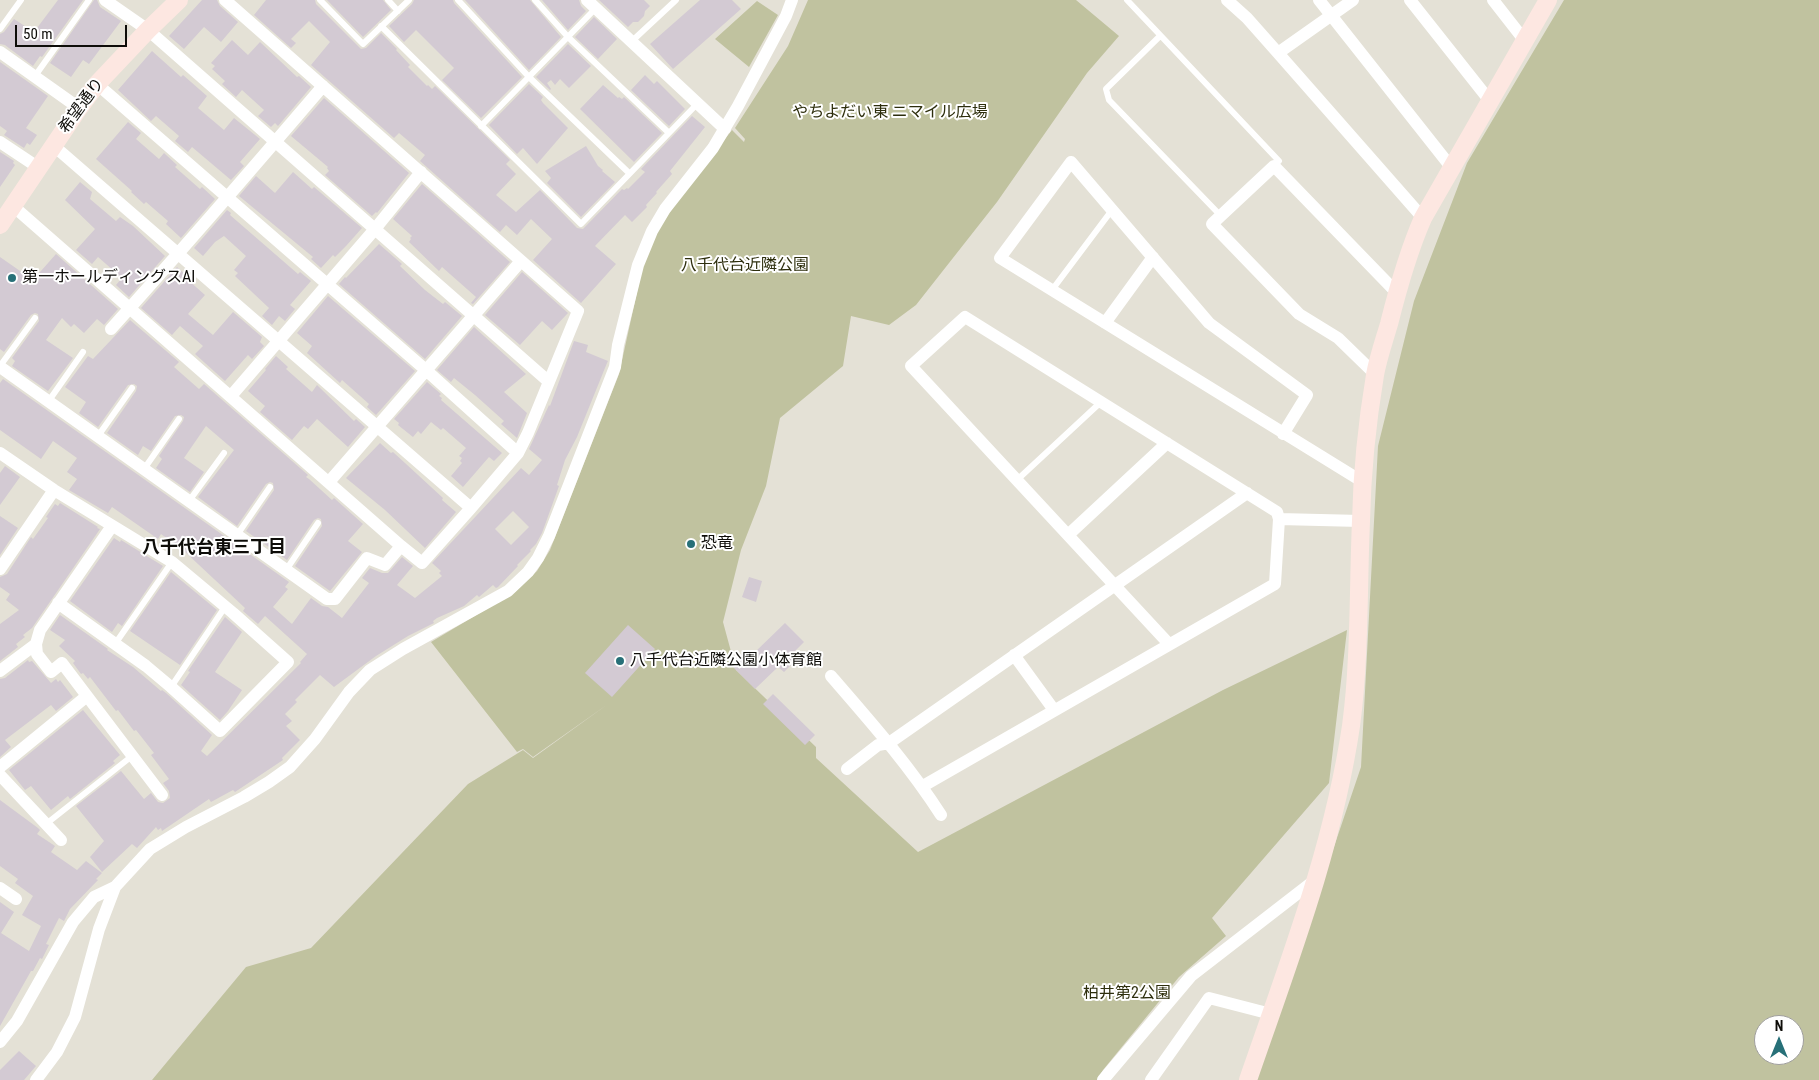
<!DOCTYPE html>
<html>
<head>
<meta charset="utf-8">
<style>
	body { margin:0 }
	#map { position:relative; width:1819px; height:1080px; overflow:hidden; background:#e4e1d6; font-family:"Roboto Condensed",sans-serif }
	canvas { display:block }
	.north { position:absolute; left:1754px; top:1015px; width:50px; height:50px; box-sizing:border-box; background:#fff; border:1px solid #9f9e9d; border-radius:50%; rotate:0deg; font-size:14px; font-weight:700; line-height:20px; text-align:center; color:#0e0d09 }
	.north::after { content:''; display:block; margin:auto; width:18px; height:22px; background:#277078; clip-path:polygon(50% 0,100% 100%,50% 72%,0 100%) }
	.scale { position:absolute; left:15px; top:25px; width:112px; height:22px; box-sizing:border-box; border:2px solid #0e0d09; border-top:0; padding-left:6px; font-size:15px; line-height:18px; white-space:nowrap; color:#0e0d09; -webkit-text-stroke:4px #fff; paint-order:stroke }
</style>
</head>
<body>
<div id="map">
<canvas width="1819" height="1080"></canvas>
<div class="north">N</div>
<div class="scale">50 m</div>
</div>
<script>
const c = document.querySelector('canvas').getContext('2d');
c.lineJoin = 'round';
function fill(path, color) { c.fillStyle = color; c.fill(path, 'evenodd'); }
function trace(path, color, width, dash) { c.strokeStyle = color; c.lineWidth = width; c.lineCap = dash ? 'butt' : 'round'; c.setLineDash(dash || []); c.stroke(path); }
function label(font, color, halo, rows, align = 'center') {
  c.font = font + ' "Roboto Condensed","Noto Sans JP",sans-serif'; c.lineWidth = 4; c.setLineDash([]); c.textBaseline = 'middle'; c.strokeStyle = halo; c.fillStyle = color; for (const [text, x, y, turn = 0] of rows) {
    c.save(); c.translate(x, y); c.rotate((+turn || 0) * Math.PI / 180); c.textAlign = isNaN(turn) ? turn : align; if (halo) c.strokeText(text, 0, 0); c.fillText(text, 0, 0); c.restore();
  }
}
const green = new Path2D(`
	M808,0H1076L1119,36L1087,73L997,202L916,305L889,325L851,316L843,366L780,418L766,486L741,550L723,622L736,670L816,747V758L918,852L1223,690L1347,630L1329,783L1212,918L1226,936L1179,977L1103,1070L1097,1080H152L246,967L311,948L468,784L523,750L533,758L608,704L621,692L608,704L533,757L523,749L517,752L431,642L515,592L537,571L550,550L619,374L643,265L655,235L677,201L732,130L744,142L745,139L735,128L788,46Z
	M1564,0H1819V1080H1255L1361,767L1378,446L1414,301L1467,163ZM1764,1025H1794V1055H1764Z
	M757,1L778,15L749,67L715,39Z`);
const building = new Path2D(`
	M58,0H83L42,57L40,56L33,66L5,45L0,44V34L4,32L14,19L34,32Z
	M94,0H97L100,7L121,21L89,64L83,60L71,77L50,63Z
	M202,0H217L220,6L238,22L221,42L204,27L184,49L169,36Z
	M266,0H315L316,4L361,49L366,48L381,33L397,49L396,50L410,65L408,67L427,86L428,85L432,89L435,86L510,160L506,164L516,174L496,195L516,212L540,190L577,228L583,229L622,189L624,190L627,188L628,189L645,172L641,169L692,116L705,127L670,171L672,174L656,192L657,193L646,205L647,207L632,222L625,215L595,246L616,264L581,303L533,260L552,239L531,219L517,235L506,225L500,232L420,161L425,155L399,133L394,138L311,65L330,42L309,21L291,39L296,43L291,48L254,15Z
	M327,0H383L391,10L363,37Z
	M414,0H453L454,3L522,77L481,118L442,80L454,68L416,30L404,42L389,26L412,4Z
	M465,0H530L561,37L529,70Z
	M542,0H579L581,6L586,11L568,30Z
	M599,0H644L650,6L645,11L644,16L638,22H633L628,27Z
	M700,0H732L741,9L673,69L650,44Z
	M594,17L617,39L598,59L575,37Z
	M232,40L248,55L260,42L297,77L299,76L311,87L278,126L275,123L271,127L258,116L264,110L242,90L236,97L222,84L225,81L212,69L215,66L211,63Z
	M568,44L591,66L569,88L560,79L555,85L551,80L547,83L551,89L550,90L536,77Z
	M152,51L181,77L183,75L207,96L198,108L224,130L234,118L260,139L240,162L244,166L231,180L192,147L188,152L175,141L179,136L156,116L151,121L118,90Z
	M0,62L48,96L26,128L37,135L30,145L27,143L24,148L4,135L7,131L0,126Z
	M645,75L654,84L657,81L685,109L669,126L631,90Z
	M529,84L543,97L541,100L543,103L568,128L537,164L523,148L517,154L489,125Z
	M603,85L618,98L619,97L622,99L624,97L662,133L634,162L580,109Z
	M324,98L409,173L377,213L376,212L372,216L325,175L329,171L327,168L328,167L291,136Z
	M128,122L141,133L136,139L159,159L164,153L177,165L175,167L200,189L202,187L215,199L181,238L166,224L168,221L146,202L144,204L131,192L132,191L96,159Z
	M586,146L598,166L603,170L602,171L615,182L581,217L547,183L551,178L545,171Z
	M0,152L14,161L13,163L15,165L0,187Z
	M293,172L312,189L314,187L362,228L346,246L335,257L333,255L321,268L311,259L313,257L239,196L256,176L275,193Z
	M80,182L92,192L90,199L116,221L120,217L133,226L165,256L129,297L116,285L122,278L98,257L92,264L76,250L95,229L65,200Z
	M422,184L510,262L473,304L471,303L476,297L442,267L439,271L409,242L411,239L410,238L412,236L393,219Z
	M227,210L231,213L230,215L298,274L300,272L311,281L290,305L295,309L285,321L279,316L272,325L262,316L269,308L235,276L238,273L234,270L246,256L224,236L215,242L203,256L194,248Z
	M379,244L402,264L400,266L425,290L443,304L445,302L462,316L425,359L339,284L345,277L346,278Z
	M56,254L118,309L104,325L97,319L84,333L74,324L71,327L62,318L46,340L73,358L48,391L12,366L15,361L12,358L39,321L38,314L35,313L31,315L4,352L0,349V257L33,280Z
	M177,267L189,278L188,280L205,295L188,314L213,335L233,312L262,337L260,342L264,346L252,359L248,355L225,381L195,354L203,346L180,326L172,335L141,308Z
	M522,272L568,313L552,330L542,321L520,345L485,315Z
	M328,296L415,371L376,415L367,407L369,404L342,380L340,383L307,353L312,346L297,333Z
	M130,320L179,362L174,367L199,389L204,384L308,475L306,477L309,479L332,500L334,498L363,524L348,541L362,552L330,591L295,566L322,526L321,519L318,518L314,520L287,560L246,531L274,490L273,483L270,482L266,484L237,526L198,497L234,450L206,426L184,458L204,472L190,492L156,468L162,459L159,456L183,421L184,417L181,415L175,416L151,451L143,446L138,455L107,433L136,391L137,386L134,384L128,385L98,427L79,413L86,402L65,387L88,356L93,359Z
	M474,327L526,374L504,392L527,413L517,438L501,424L504,421L475,395L454,378L451,382L437,370Z
	M574,341L588,345L586,352L608,361L607,363L577,437L565,460L557,485L559,486L542,533L536,544L530,550L531,551L517,565L518,566L498,587L496,588L493,585L479,597L477,595L464,606L437,618L433,621L434,623L408,636L376,656L334,687L320,675L295,700L297,702L285,714L292,721L286,726L300,740L282,758L283,760L235,792L233,790L211,802L209,799L162,831L161,828L158,830L156,827L137,848L132,844L102,872L90,857L104,841L76,806L121,771L144,799L151,793L158,802L163,803L170,798L169,791L163,783L169,779L151,755L154,753L136,730L134,731L118,710L116,711L90,677L88,679L83,673L81,674L73,663L75,661L59,646L65,640L50,630L60,615L108,649L107,650L133,667L161,691L162,690L166,693L212,735L201,751L207,756L301,663L300,662L307,654L265,616L258,624L243,611L245,608L183,550L161,534L158,539L112,507L108,513L69,490L77,479L67,472L77,458L53,441L41,459L0,430V383L3,379L289,582L285,587L288,589L273,607L292,624L311,598L322,606L328,607L342,618L369,583L362,578L370,568L382,573H388L402,557L413,566L397,585L415,598L442,576L439,573L441,571L432,563L521,468L529,475L542,460L529,449L549,405L550,406ZM513,511L529,527L511,545L495,529Z
	M276,356L288,367L286,369L312,392L317,385L354,421L356,419L365,427L348,447L317,419L308,429L304,426L292,440L260,412L265,406L248,391L266,370L265,369Z
	M427,382L441,394L439,396L442,398L441,400L502,453L494,461L489,457L463,487L451,476L462,463L460,461L462,458L459,456L466,448L443,428L441,430L431,422L421,434L418,431L413,437L398,425L399,423L394,419Z
	M380,443L391,453L393,452L405,463L443,498L442,500L456,512L425,548L385,510L346,478Z
	M5,466L20,477L0,505V473Z
	M60,503L98,527L97,528L100,529L32,628L23,635L25,637L16,644L18,647L0,661V624L19,610L6,600L10,594L0,587V577L7,574L31,537L33,539L48,518L46,517L55,504L58,506Z
	M0,516L18,528L0,555Z
	M114,538L120,542L121,540L163,566L122,626L118,623L112,632L70,601Z
	M171,572L217,610L180,665L130,631Z
	M749,577L762,581L756,602L742,597Z
	M225,617L242,632L215,672L242,690L228,711L220,720L181,685L190,672L188,671Z
	M785,623L804,642L792,654L797,659L784,672L778,667L755,689L732,666L749,650L753,654Z
	M628,625L655,649L612,697L585,673Z
	M28,660L29,662L32,661L51,683L56,679L58,682L60,680L73,697L56,711L51,705L5,740L11,747L0,757V679L5,678Z
	M773,694L815,735L805,745L763,704Z
	M83,710L120,755L113,761L115,763L70,799L68,796L51,810L31,786L25,790L9,770Z
	M0,800L38,828L40,830L37,834L55,846L51,852L77,870L86,861L102,873L96,879L98,880L70,909L64,921L59,918L46,944L49,945L42,959L40,958L33,971H31L0,1026V902L14,912L1,933L29,951L41,926L22,915L33,896L15,883L18,879L0,866Z
	M19,1051L36,1066L24,1080H0V1070Z`);
const lane = new Path2D(`
	M320,0L363,44L409,0
	M388,0L398,11
	M458,0L529,77L629,173
	M535,0L568,37L669,133
	M1127,0L1279,161L1274,166
	M381,26L581,224L698,103
	M0,29L21,0
	M1160,36L1106,89L1109,100L1221,216
	M631,42L676,0
	M35,76L89,0
	M481,126L595,9
	M1052,290L1112,210
	M0,366L35,318
	M48,402L83,352
	M98,436L132,388
	M144,469L179,419
	M1017,480L1101,402
	M189,501L224,453
	M237,535L270,487
	M286,570L318,523
	M115,644L172,562
	M171,687L225,607
	M46,824L132,756`);
const street = new Path2D(`
	M105,0L148,30L548,381
	M587,0L725,129
	M1227,0L1247,18L1278,53L1423,218
	M1319,0L1451,167
	M1410,0L1490,101
	M1493,0L1525,41
	M0,52L79,108
	M1278,53L1353,0
	M97,84L427,371L518,453
	M0,142L39,168
	M54,146L471,508
	M13,206L401,546
	M1105,323L1153,257
	M111,329C183,249 253,168 323,86
	M0,367L327,599H335L367,558L385,565L401,546L422,563L471,508L518,453L528,433L578,311L225,0
	M1375,374L1338,338L1299,314L1212,224L1274,166L1397,293
	M231,396L375,229L421,172
	M1283,434L1307,395L1209,323L1071,162L1000,258L1363,482
	M0,453L54,490L172,562L233,613L288,662L220,731L171,687L146,666L58,603
	M329,482L521,261
	M1279,519L1361,521
	M1068,535L1167,443
	M0,569L54,490
	M36,644L37,654L51,672L62,663L162,795
	M1014,655L1054,710
	M0,671L36,644L40,630L112,526
	M831,676C870,721 909,765 941,815
	M0,767L87,696
	M847,769L878,745L889,743L1247,493
	M0,775L61,840
	M923,786L1275,584L1279,519L1277,512L965,317L911,366L1169,644
	M0,888L16,899
	M0,1042L17,1021L73,922L94,897L115,887
	M36,1080L57,1052L75,1017L99,929L115,887L150,849L186,827L244,797L269,782L290,767L315,739L349,692L370,670L403,649L508,591L528,572L538,558L549,536L615,367L618,345L638,265L652,231L665,209L713,148L738,106L786,16L792,0
	M1103,1080L1191,976L1315,880
	M1151,1080L1209,998L1271,1014`);
const secondary = new Path2D(`
	M0,225L79,108L97,84L148,30L179,0
	M1248,1080C1288,964 1333,848 1351,726C1360,659 1358,589 1361,521C1362,474 1367,423 1375,375C1378,358 1384,341 1389,324C1398,288 1408,252 1423,218L1548,0`);
const markers = [
	[12,278,5,"#277078"],
	[691,544,5,"#277078"],
	[620,661,5,"#277078"]
];
const streetNames = [
	["希望通り",82,106,-54]
];
const parkNames = [
	["やちよだい東 ニマイル広場",890,113],
	["八千代台近隣公園",745,266],
	["柏井第2公園",1127,994]
];
const poiNames = [
	["第一ホールディングスAI",22,278],
	["恐竜",701,544],
	["八千代台近隣公園小体育館",630,661]
];
const neighbourhoodNames = [
	["八千代台東三丁目",214,548]
];
fill(green, '#c0c29f');
fill(building, '#d3cad3');
trace(lane, '#fff', 6);
trace(street, '#fff', 12);
trace(secondary, '#fde7e1', 18);
for (const [x, y, r, color] of markers) { const dot = new Path2D(); dot.arc(x, y, r, 0, 2 * Math.PI); c.fillStyle = color; c.fill(dot); trace(dot, '#fff', 2); }
label('16px', '#0e0d09', '#fff', streetNames);
label('16px', '#2d2e0c', '#fff', parkNames);
label('16px', '#0e0d09', '#fff', poiNames, 'left');
label('bold 18px', '#0e0d09', '#fff', neighbourhoodNames);
</script>
</body>
</html>
